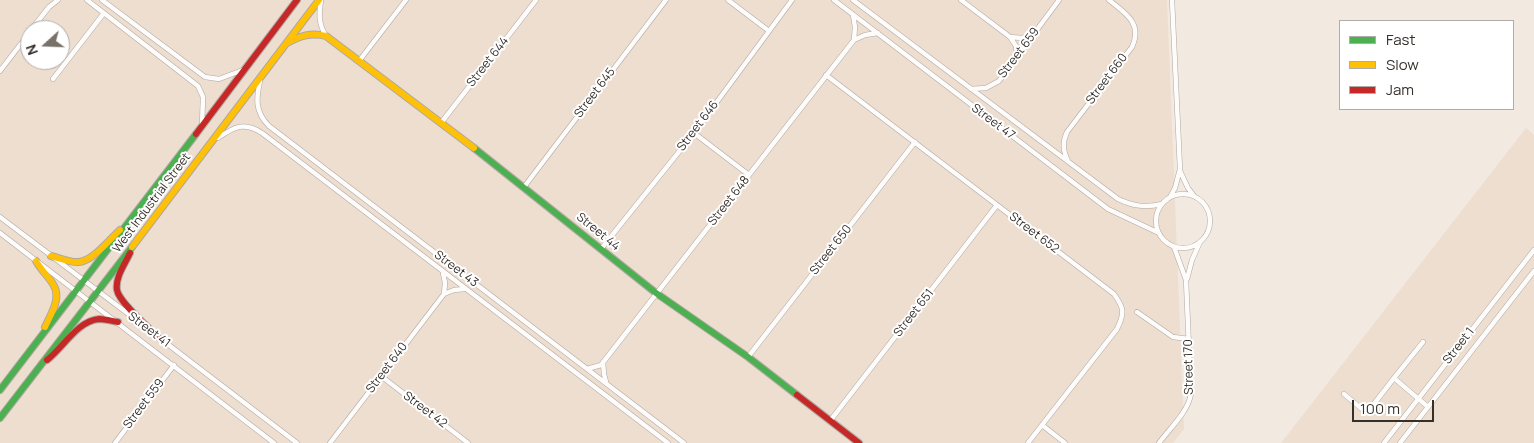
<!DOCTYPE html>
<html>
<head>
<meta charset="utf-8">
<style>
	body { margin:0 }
	#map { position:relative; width:1534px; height:443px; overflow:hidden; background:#f2e9e1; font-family:Manrope,sans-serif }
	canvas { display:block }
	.legend { position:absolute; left:1339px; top:20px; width:175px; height:90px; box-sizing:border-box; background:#fff; border:1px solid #afacaa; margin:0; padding:6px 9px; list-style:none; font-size:15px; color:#36302a }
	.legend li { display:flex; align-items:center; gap:10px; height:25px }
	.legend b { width:25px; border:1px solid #afacaa }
	.north { position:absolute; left:20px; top:20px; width:50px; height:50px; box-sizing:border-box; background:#fff; border:1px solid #afacaa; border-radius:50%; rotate:250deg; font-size:14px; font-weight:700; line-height:20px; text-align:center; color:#36302a }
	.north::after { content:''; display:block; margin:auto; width:18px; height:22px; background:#78716a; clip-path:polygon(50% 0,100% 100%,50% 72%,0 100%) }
	.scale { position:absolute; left:1352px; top:400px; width:82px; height:22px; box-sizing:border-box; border:2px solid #36302a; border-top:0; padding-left:6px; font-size:15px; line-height:18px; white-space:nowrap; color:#36302a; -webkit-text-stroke:4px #fff; paint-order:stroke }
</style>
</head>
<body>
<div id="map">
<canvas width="1534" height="443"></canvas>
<ul class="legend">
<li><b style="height:6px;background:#4caf50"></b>Fast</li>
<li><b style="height:6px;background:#ffc107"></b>Slow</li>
<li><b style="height:6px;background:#c62828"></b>Jam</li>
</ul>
<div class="north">N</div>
<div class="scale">100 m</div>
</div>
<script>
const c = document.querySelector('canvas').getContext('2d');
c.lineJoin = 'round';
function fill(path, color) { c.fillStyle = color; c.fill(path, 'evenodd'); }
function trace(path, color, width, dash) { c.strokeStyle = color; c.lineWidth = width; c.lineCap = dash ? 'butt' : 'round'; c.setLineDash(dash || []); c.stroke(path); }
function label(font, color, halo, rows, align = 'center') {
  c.font = font + ' Manrope,sans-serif'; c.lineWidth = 4; c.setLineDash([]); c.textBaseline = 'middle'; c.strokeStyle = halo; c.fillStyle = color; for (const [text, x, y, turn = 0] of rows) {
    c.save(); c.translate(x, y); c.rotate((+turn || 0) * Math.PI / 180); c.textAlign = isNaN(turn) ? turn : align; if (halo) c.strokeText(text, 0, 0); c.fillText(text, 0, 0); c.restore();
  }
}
const built = new Path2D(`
	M0,0H1167L1184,429L1173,443H0ZM30,30H60V60H30Z
	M1526,128L1534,135V443H1281Z`);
const street = new Path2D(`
	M87,0L198,86L203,97L202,125
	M102,0L205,77L219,79L243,70
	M321,0C319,14 318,23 326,36
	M728,0L769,31
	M834,0L1108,209L1159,233
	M853,0L1118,199C1133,206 1145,208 1162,204
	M961,0L1010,37L1016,46L1017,56
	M853,15L855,27L854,40
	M31,30L49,7L58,0
	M1010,37L1022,38L1031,36
	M359,61L406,0
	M0,71L30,32
	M826,75L1114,294C1124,308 1125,313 1117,329L1028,443
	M53,79L104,13
	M260,81C256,99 255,112 269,126L684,443
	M971,89L986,88L999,81L1059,0
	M441,123L536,0
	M694,133L749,175
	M218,138C234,127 244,121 262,133L668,443
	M1068,161C1063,151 1062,143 1067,132L1132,47C1143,23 1125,13 1109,0
	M1180,171L1188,188L1194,196
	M524,187L666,0
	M1156 221a27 27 0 1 1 54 0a27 27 0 1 1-54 0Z
	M1170,197L1175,188L1180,169L1172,0
	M0,217L143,325
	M0,233L274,443
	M601,249L694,133L792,0
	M443,273L445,283L444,294
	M1187,279L1192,260L1200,242
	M1137,312L1173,337L1189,339
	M157,336L297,443
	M1423,342L1394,378L1428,407
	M748,357L915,142
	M603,362L604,374L606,382
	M587,369L601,365L854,40L865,35L878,33
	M381,376L468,443
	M1344,394L1363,410L1370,409L1394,378
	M830,421L997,205
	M1042,425L1065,443
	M115,443L174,365
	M330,443L444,294L454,290L464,289
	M1159,443C1170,428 1188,412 1191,394L1186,280L1174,247
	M1384,443L1534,250
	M1400,443L1534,271`);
const fast = new Path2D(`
	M474,148L656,293L748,357L797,395
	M0,390L196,134
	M0,418L132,247`);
const slow = new Path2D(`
	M287,43C300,36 311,32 326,36L474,148
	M132,247L319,0
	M51,256C60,258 70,263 79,262C93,261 110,239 120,230
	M36,261C41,270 48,276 53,284C62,298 51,314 45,327`);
const jam = new Path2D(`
	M196,134L297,0
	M130,253C125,264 115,277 117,290C119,302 148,327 158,337
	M47,360C63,348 77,321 99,319C105,319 112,321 118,322
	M797,395L859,443`);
const streetNames = [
	["Street 659",1019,53,-53],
	["Street 644",488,62,-52],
	["Street 660",1107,79,-53],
	["Street 645",595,93,-53],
	["Street 47",993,122,37],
	["Street 646",698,126,-53],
	["Street 648",729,201,-52],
	["West Industrial Street",152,203,-53],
	["Street 44",598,232,39],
	["Street 652",1034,233,37],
	["Street 650",831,250,-52],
	["Street 43",456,269,37],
	["Street 651",914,313,-52],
	["Street 41",149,330,37],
	["Street 1",1459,346,-52],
	["Street 170",1189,367,-91],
	["Street 640",387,368,-53],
	["Street 559",144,404,-53],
	["Street 42",425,410,37]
];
fill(built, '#edded0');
trace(street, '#afa8a2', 5.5);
trace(fast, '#afa8a2', 8);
trace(slow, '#afa8a2', 8);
trace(jam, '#afa8a2', 8);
trace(street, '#fdfcfa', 4.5);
trace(fast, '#4caf50', 6);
trace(slow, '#ffc107', 6);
trace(jam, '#c62828', 6);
label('12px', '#36302a', '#fff', streetNames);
</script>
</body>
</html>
